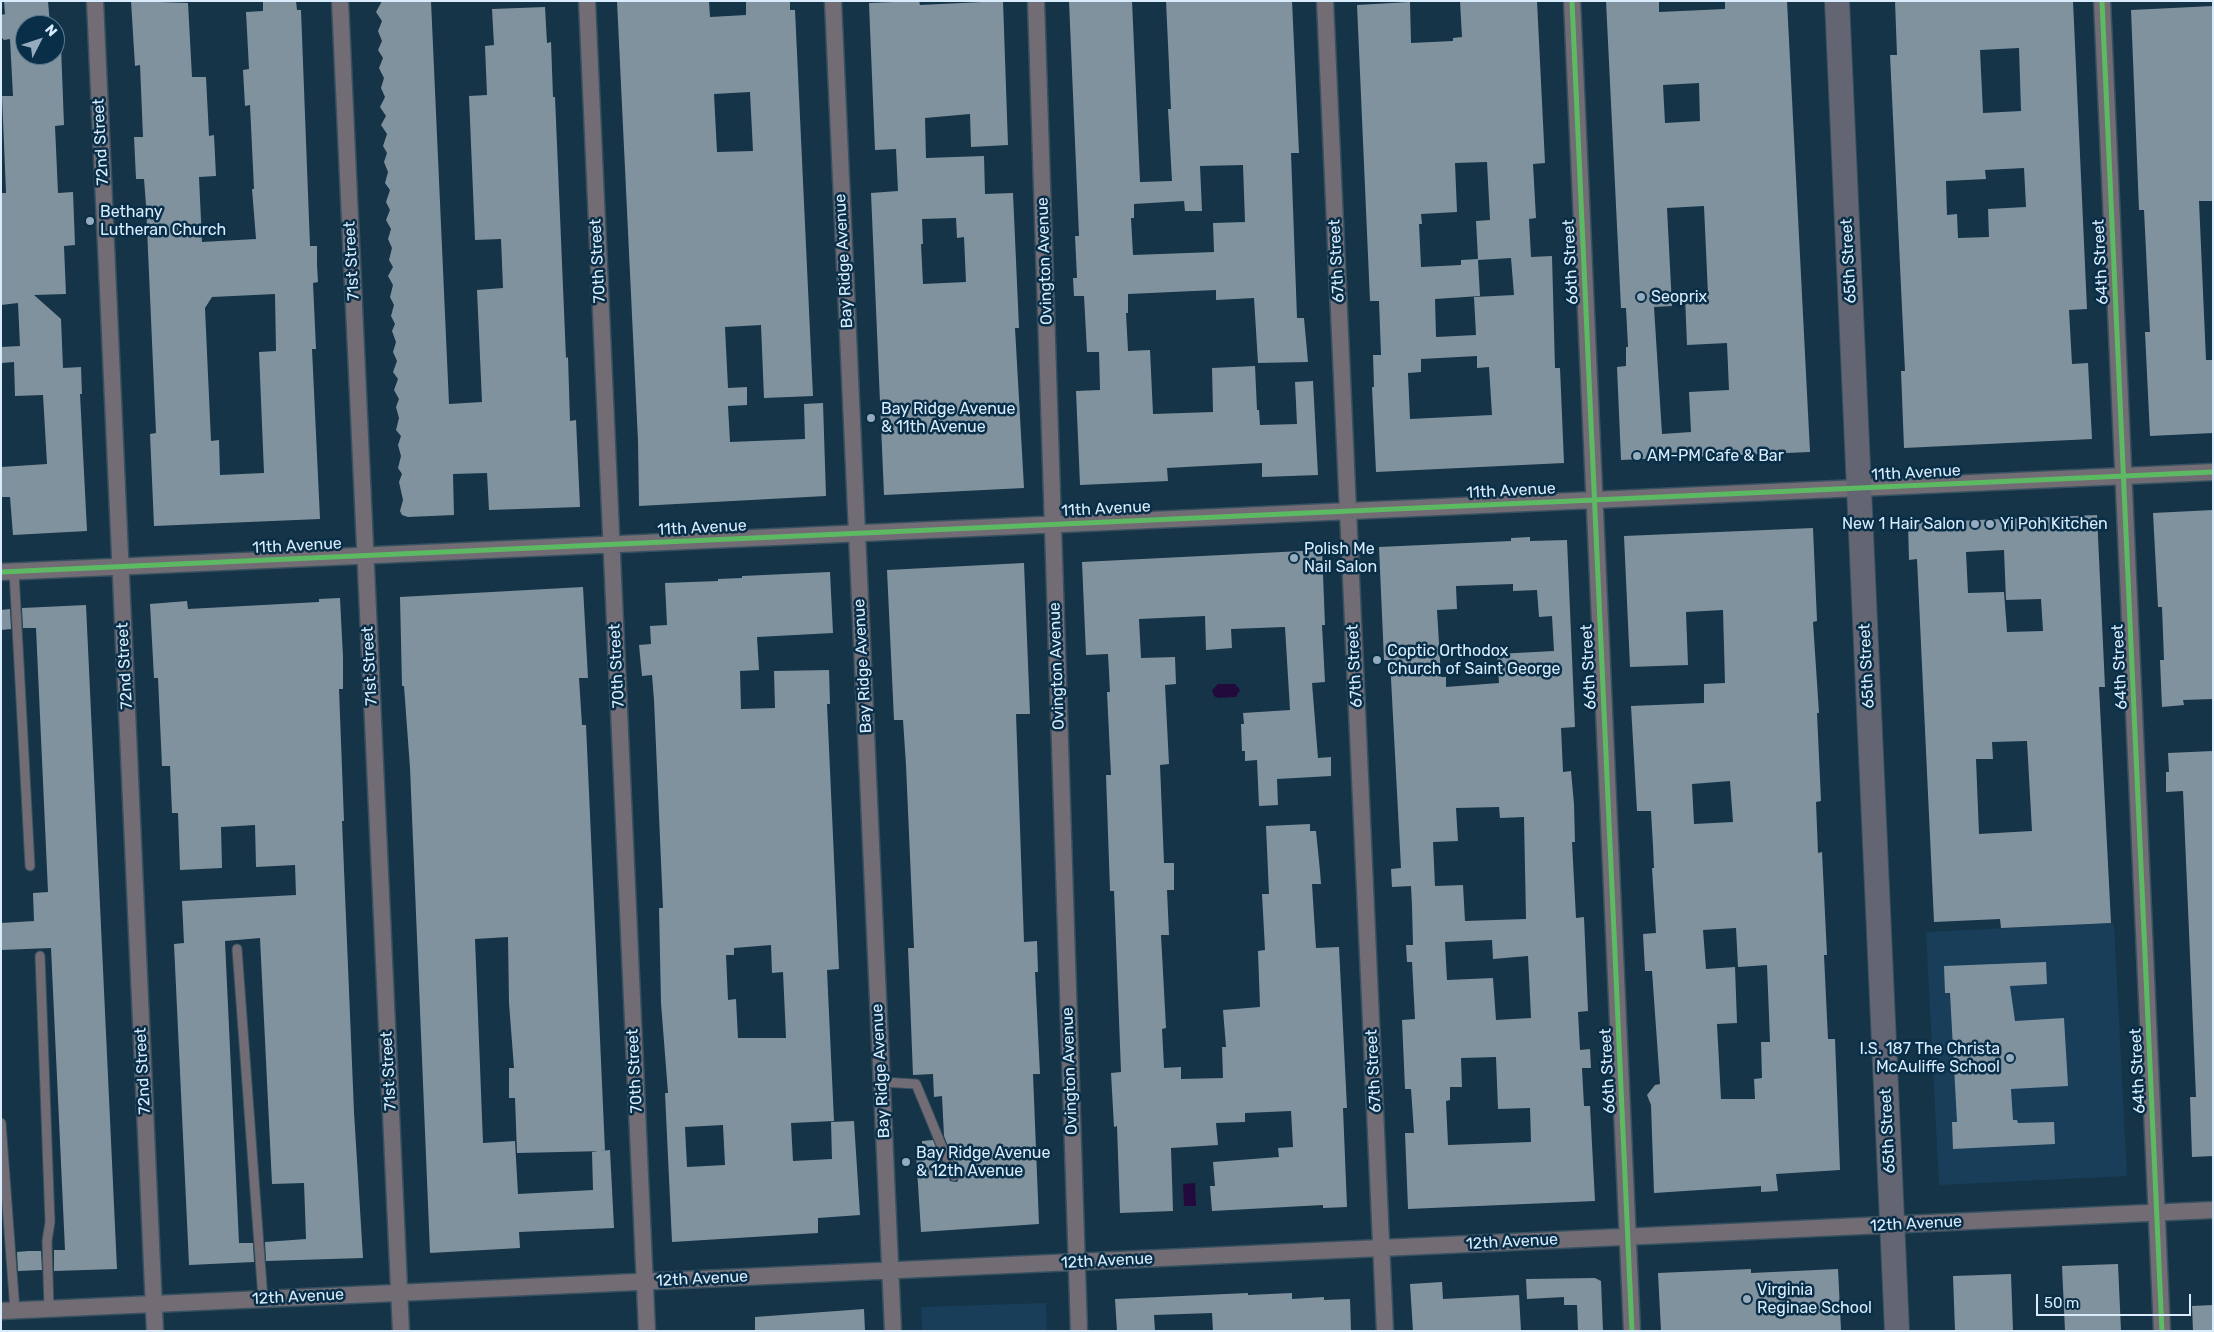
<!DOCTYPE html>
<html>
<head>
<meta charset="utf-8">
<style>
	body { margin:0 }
	#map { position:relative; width:2214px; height:1332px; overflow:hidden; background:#153447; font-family:Rubik,sans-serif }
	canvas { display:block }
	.frame { position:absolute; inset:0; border:2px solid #d8ecfd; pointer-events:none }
	.north { position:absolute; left:15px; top:15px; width:50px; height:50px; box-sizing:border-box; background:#092e48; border:1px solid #5c7a90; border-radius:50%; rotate:49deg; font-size:14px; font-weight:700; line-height:20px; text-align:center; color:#d8ecfd }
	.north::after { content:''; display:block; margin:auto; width:18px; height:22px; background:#94acbd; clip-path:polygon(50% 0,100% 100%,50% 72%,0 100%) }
	.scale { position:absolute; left:2036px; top:1294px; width:155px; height:22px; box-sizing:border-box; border:2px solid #d8ecfd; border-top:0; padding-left:6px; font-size:15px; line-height:18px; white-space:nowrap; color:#d8ecfd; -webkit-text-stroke:4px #092e48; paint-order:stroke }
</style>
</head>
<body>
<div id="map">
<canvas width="2214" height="1332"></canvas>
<div class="frame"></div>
<div class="north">N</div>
<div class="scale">50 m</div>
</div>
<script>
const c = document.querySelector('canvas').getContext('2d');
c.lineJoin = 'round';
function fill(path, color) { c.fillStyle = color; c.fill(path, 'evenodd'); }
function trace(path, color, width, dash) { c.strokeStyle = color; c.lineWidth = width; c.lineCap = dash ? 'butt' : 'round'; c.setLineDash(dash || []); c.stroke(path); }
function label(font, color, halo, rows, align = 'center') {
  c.font = font + ' Rubik,sans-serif'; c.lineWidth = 5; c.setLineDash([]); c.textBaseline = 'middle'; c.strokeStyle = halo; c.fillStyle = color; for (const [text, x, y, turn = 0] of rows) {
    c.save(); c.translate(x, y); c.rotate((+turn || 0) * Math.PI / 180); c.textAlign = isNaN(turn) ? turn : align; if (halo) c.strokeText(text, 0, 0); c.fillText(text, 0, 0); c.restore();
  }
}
const built = new Path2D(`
	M2114,923L2127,1176L1939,1185L1926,932Z
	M1046,1303L1047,1331H922L921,1307Z`);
const water = new Path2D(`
	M1218,684H1235L1240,690L1236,697L1218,698L1214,696L1212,690Z
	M1195,1183L1196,1206H1184L1183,1184Z`);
const building = new Path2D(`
	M4,1H48L50,25H25V55H55V47L61,46L64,125L55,126L58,193L73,192L75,245L64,246L66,294L34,295L61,319L63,368L81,367L82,394H80L87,531L13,535L10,497H1V467L47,464L43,395L15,396L14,362L1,363V347L20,346L18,303L1,305V193H6L2,96H13L10,39L4,40L1,37V15L5,14Z
	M131,1L188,3L192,77H206L209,136L214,135L216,176L199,177L202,242L256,239L252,189H254L250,105L245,106L243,70L249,69L246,12L263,11V1H296L297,10H301L310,246H317V265L318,282L313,283L316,349H312L320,519L154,526L150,434L156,433L146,205L144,179H136L134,137H143L140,65L135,66ZM275,294L276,351L259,352L264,473L220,475L219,440L211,441L205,308L212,297Z
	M382,1H431L449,404L482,402L477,290L503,288L501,239L475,240L469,96L487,95L485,46L494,45L492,9L545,7L547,43L551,42L553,97H555L566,358L568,357L570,421L576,420L580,507L489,510L487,473L453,474L454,515L408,517L402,515L400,511L403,500L399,482L402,474L398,468L401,456L398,445L401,436L396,430L399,418L396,407L399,399L394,390L398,379L393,372L397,361L393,352L396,342L392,331L395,324L391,316L394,305L390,297L393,285L388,276L393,267L389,260L392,248L388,239L391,229L386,220L390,210L386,202L390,190L385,183L388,172L384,162L387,153L383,146L387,134L381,125L386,116L380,107L385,97L381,88L384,78L379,68L383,58L378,50L382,41L378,31L382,21L376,12Z
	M617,1H709L710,17L746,15V1H790V10H795L813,396L764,398L761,325L725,327L728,388L747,387V405L728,406L730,442L805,439L804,404L823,403L826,496L639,506L638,441ZM750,92L753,151L717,152L714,94Z
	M919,1L920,5L1003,1L1008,145L971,147L970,114L925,118L926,158L984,156L985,194L1013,193L1019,328H1015L1024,488L884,495L871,193L898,191L896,149L875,150L869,3ZM956,218L957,238L964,237L966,282L923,284L921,244H923L922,219Z
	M1069,1H1132L1140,182L1172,181L1168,109H1171L1166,1H1292L1299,153H1291L1297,318H1304L1308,362L1258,363L1254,298L1216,300V290L1128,294V313H1126L1128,351L1150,350L1153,414L1213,412L1212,368L1255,366L1257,410H1259L1260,425L1297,424L1295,382L1313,381L1318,475L1262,477V463L1204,466L1167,468L1168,481L1080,485L1076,391L1100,390L1099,352H1087L1084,296H1074L1073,278H1077L1075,236H1079ZM1243,165L1245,222L1213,223L1214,252L1133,255L1131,218H1134V204L1184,201L1185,211H1202L1200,166Z
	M1460,1H1537L1545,163L1533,164L1536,218L1529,219L1531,257L1552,256L1555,368H1560L1564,463L1376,472L1372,387H1374L1373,355H1381L1379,301H1370L1357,5L1410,2L1411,43L1453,41V38L1462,37ZM1487,162L1490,220L1476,221L1478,259L1461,260V265L1421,267L1419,224H1422L1421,214L1457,212L1455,163ZM1511,258L1514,295L1474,297L1476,335L1436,337L1435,299L1480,296L1478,260ZM1477,356V368L1489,367L1492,415L1410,419L1408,373L1421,372V359Z
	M1606,1H1659V12L1725,9V1H1787L1810,452L1621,460L1617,367L1626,366V347H1628L1626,308H1621ZM1699,83L1700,121L1665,123L1663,85ZM1704,206L1708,295L1685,296L1687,345L1727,343L1729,390L1689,392L1691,432L1662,434L1654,307L1672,306L1667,208Z
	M1895,1H2073L2087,309L2069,310L2072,364L2088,363L2092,439L1904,448L1901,371H1905L1890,55H1897ZM2019,48L2021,111L1983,113L1980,50ZM2024,168L2026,207L1988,209L1989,237L1958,238L1957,214L1947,215L1946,181L1986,179L1985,170Z
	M2213,6V201H2199L2206,360H2213V433L2150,436L2145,332H2150L2144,210H2139L2131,10Z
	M2213,510V699L2183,700L2184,705L2162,707L2160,660H2164L2162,607H2158L2153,513Z
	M2097,515L2105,687H2099L2111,923L2001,928L2000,919L1934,922L1917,559L1909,560L1908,523ZM2004,550L2006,600L2041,599L2043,631L2007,632L2004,592L1968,593L1966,552ZM2027,741L2032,831L1979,834L1976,759H1993L1992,742Z
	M1813,528L1817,621L1813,622L1819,713H1817L1821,801L1816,802L1818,853L1822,852L1827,955H1824L1828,1039H1835L1840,1170L1776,1174L1778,1191L1761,1192V1186L1654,1193L1651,1105L1647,1095L1655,1085L1660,1084L1652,971H1645L1643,934L1656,933L1652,868H1654L1653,846L1651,811H1637L1631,706L1704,703V684L1725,683L1723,610L1686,612L1688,665L1630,667L1624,536ZM1730,781L1733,822L1694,824L1692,784ZM1736,928L1738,967L1767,965L1770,1042H1761L1762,1078L1754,1079L1755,1099H1721L1717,1024L1737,1023L1735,967L1706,969L1703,930Z
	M1530,537V541L1567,540L1575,727L1561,728L1563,772L1571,771L1574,804L1575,842H1572L1576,918L1584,917L1588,1011L1578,1012L1580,1050L1590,1049L1591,1068H1582L1584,1106H1590L1595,1201L1408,1209L1405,1133H1414L1411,1089H1405L1402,1020L1415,1019L1412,962H1407L1406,945H1413L1412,906L1411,886L1392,887L1391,869L1401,868L1390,660H1384L1379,547L1511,541V538ZM1513,584V591L1537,590L1539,617L1552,616L1554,651L1497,654L1499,683L1446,687V677H1441L1437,610L1457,609L1456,586ZM1499,807L1500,818L1524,817L1526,919L1465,921L1463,885L1435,886L1433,842L1458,841L1456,808ZM1492,940L1493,959L1528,956L1531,1018L1496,1020L1493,978L1447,980L1445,942ZM1496,1057L1498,1109L1530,1108L1531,1142L1448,1145L1446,1101L1450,1100V1087H1462L1461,1058Z
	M1322,550L1325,625H1322L1325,682L1312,683L1318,758L1331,757V776L1277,779L1278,805L1259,806L1257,760L1245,761V751H1242L1241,724H1244L1243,713L1290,710L1285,627L1231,629L1232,648L1206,650L1205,616L1139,619L1141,658L1175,657L1176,684L1165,685L1169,764L1160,765L1164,863H1174V890H1167L1169,935H1161L1166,1028L1162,1029L1164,1068L1181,1067V1079L1223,1078L1222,1047H1226L1223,1010L1260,1007L1258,951L1265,950L1262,894H1269L1266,826L1310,824V831H1316L1320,871L1321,884H1312L1316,948L1339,947L1347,1108H1343L1347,1207L1323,1208V1205L1212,1211L1210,1186H1215L1213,1162L1279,1157L1278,1148L1293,1147L1291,1111L1245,1113V1122L1216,1123L1218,1145L1171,1148L1173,1211L1120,1213L1117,1126L1114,1127L1111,1073L1121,1072L1114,891H1110L1106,775H1111L1107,692H1110L1108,654L1086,655L1082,562Z
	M1024,563L1030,714H1016L1024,942L1037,941L1038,972H1035L1040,1074H1033L1039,1224L921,1232L916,1153H922V1141L933,1140L950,1181L957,1182L960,1176L944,1136L942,1096L934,1097L933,1074L913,1075L908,948H914L906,765L903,720H894L887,570Z
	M830,572L833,633L757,637L759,670L740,671L741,709L775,708L774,671L829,670L830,704H827L839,969L827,970L834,1121L791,1123L793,1161L832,1159L831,1122L854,1121L860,1215L818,1218V1233L672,1242L665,1093H668L661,1003L659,908H663L654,700L652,675L642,676L639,645L651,644L650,626L667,625L665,583L718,581V579L742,578V576ZM771,945L772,973L783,972L786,1038H738L736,999L728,1000L726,955H734V948ZM723,1125L725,1165L687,1167L685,1127Z
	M583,587L588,678H579L582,725H586L605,1151L517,1153L515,1098H509V1068H514L509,1003L508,937L475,939L483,1143L515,1141L518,1194L593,1190L592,1152L610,1150L614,1228L519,1232L520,1248L430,1253L410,768L404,686H402L400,597Z
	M340,598L343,657V689H339L344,821H342L354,1112L363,1258L266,1261L265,1242L306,1239L304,1183L272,1184L260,938L225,941L239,1243H253L254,1262L189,1265L174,944L184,943L182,901L296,895L295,865L256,867L255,825L221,827L222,868L180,870L178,813H172L170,766H162L158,678H154L150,604L187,601L188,609L319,602V599Z
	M86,605L117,1269L54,1271V1250H65L51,948L1,950V923L34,921L33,893L48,892L36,628H23L22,608Z
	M10,609L11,629L1,630V610Z
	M2213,751V1156L2192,1157L2190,1097H2196L2183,791L2166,792V772H2169L2168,753Z
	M2046,962L2047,984L2010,986L2015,1021L2064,1018L2068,1086L2011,1089L2013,1120H2017L2018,1123L2054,1122L2055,1144L1953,1149L1952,1122H1957L1950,993H1945L1944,966Z
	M28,1251H41L42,1270L18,1271L17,1252Z
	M2118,1264L2121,1331H2065L2062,1266Z
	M1751,1269V1273L1838,1269L1841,1330L1661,1331L1658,1273Z
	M2011,1274L2013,1331H1955L1953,1276Z
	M1595,1278L1601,1281L1603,1331H1578L1577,1305H1564V1297L1527,1299L1526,1279Z
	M1442,1282L1443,1299L1519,1295L1521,1331H1413L1410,1284Z
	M1248,1293V1295L1292,1293V1299L1324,1297V1300L1350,1299L1351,1331H1213L1212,1313L1154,1315L1155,1331H1117L1115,1299Z
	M2213,1305V1331H2193L2192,1306Z
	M864,1309L865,1331H755V1317Z`);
const service = new Path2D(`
	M14,572L30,866
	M237,949L263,1299
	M40,956L50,1222L47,1241L49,1309
	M882,1082L916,1084L954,1176
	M1,1123L15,1311`);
const minor = new Path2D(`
	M95,1L155,1331
	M340,1L401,1331
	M587,1L647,1331
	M833,1L893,1331
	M1036,1L1079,1331
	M1325,1L1385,1331
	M1572,1L1632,1331
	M2102,1L2162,1331
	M1,572L2213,472
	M1,1311L2213,1210`);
const secondary = new Path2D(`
	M1837,1L1897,1331`);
const cycleway = new Path2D(`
	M1572,1L1632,1331
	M2102,1L2162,1331
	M1,572L2213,472`);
const markers = [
	[90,221,5,"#94acbd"],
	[1641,297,5,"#94acbd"],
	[871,418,5,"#94acbd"],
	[1637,456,5,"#94acbd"],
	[1975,524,5,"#94acbd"],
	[1990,524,5,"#94acbd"],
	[1294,558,5,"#94acbd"],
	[1377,660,5,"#94acbd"],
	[2010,1058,5,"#94acbd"],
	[906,1162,5,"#94acbd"],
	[1747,1299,5,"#94acbd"]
];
const streetNames = [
	["72nd Street",101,142,-93],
	["71st Street",352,261,-93],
	["70th Street",598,261,-93],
	["Bay Ridge Avenue",844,261,-93],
	["Ovington Avenue",1045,261,-92],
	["67th Street",1337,261,-93],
	["65th Street",1849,261,-93],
	["66th Street",1571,262,-93],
	["64th Street",2101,262,-93],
	["11th Avenue",1916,473,-3],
	["11th Avenue",1511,491,-3],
	["11th Avenue",1106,509,-3],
	["11th Avenue",702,528,-3],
	["11th Avenue",297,546,-3],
	["72nd Street",125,666,-93],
	["71st Street",370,666,-93],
	["70th Street",617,666,-93],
	["Bay Ridge Avenue",863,666,-93],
	["Ovington Avenue",1057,666,-92],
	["67th Street",1355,666,-93],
	["65th Street",1867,666,-93],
	["66th Street",1589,667,-93],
	["64th Street",2120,667,-93],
	["72nd Street",143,1071,-93],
	["71st Street",389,1071,-93],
	["70th Street",635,1071,-93],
	["Bay Ridge Avenue",881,1071,-93],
	["Ovington Avenue",1070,1071,-92],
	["67th Street",1374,1071,-93],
	["66th Street",1608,1071,-93],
	["64th Street",2138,1071,-93],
	["65th Street",1888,1131,-93],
	["12th Avenue",1916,1224,-3],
	["12th Avenue",1512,1242,-3],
	["12th Avenue",1107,1261,-3],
	["12th Avenue",702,1279,-3],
	["12th Avenue",298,1297,-3]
];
const poiNames = [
	["Bethany",100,212],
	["Lutheran Church",100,230],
	["Seoprix",1651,297],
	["Bay Ridge Avenue",881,409],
	["& 11th Avenue",881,427],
	["AM-PM Cafe & Bar",1647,456],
	["New 1 Hair Salon",1965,524,"right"],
	["Yi Poh Kitchen",2000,524],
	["Polish Me",1304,549],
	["Nail Salon",1304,567],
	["Coptic Orthodox",1387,651],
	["Church of Saint George",1387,669],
	["I.S. 187 The Christa",2000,1049,"right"],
	["McAuliffe School",2000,1067,"right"],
	["Bay Ridge Avenue",916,1153],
	["& 12th Avenue",916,1171],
	["Virginia",1757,1290],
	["Reginae School",1757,1308]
];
fill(built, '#183e5a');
fill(water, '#220b3c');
fill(building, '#81929f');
trace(service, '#385160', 11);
trace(minor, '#385160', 19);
trace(secondary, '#385160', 26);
trace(service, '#726c75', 9);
trace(minor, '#726c75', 16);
trace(secondary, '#636672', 24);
trace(cycleway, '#5cba63', 5);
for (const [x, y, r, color] of markers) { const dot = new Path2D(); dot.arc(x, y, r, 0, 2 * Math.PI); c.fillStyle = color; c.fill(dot); trace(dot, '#092e48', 2); }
label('16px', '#d8ecfd', '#092e48', streetNames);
label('16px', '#d8ecfd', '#092e48', poiNames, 'left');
</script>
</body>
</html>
